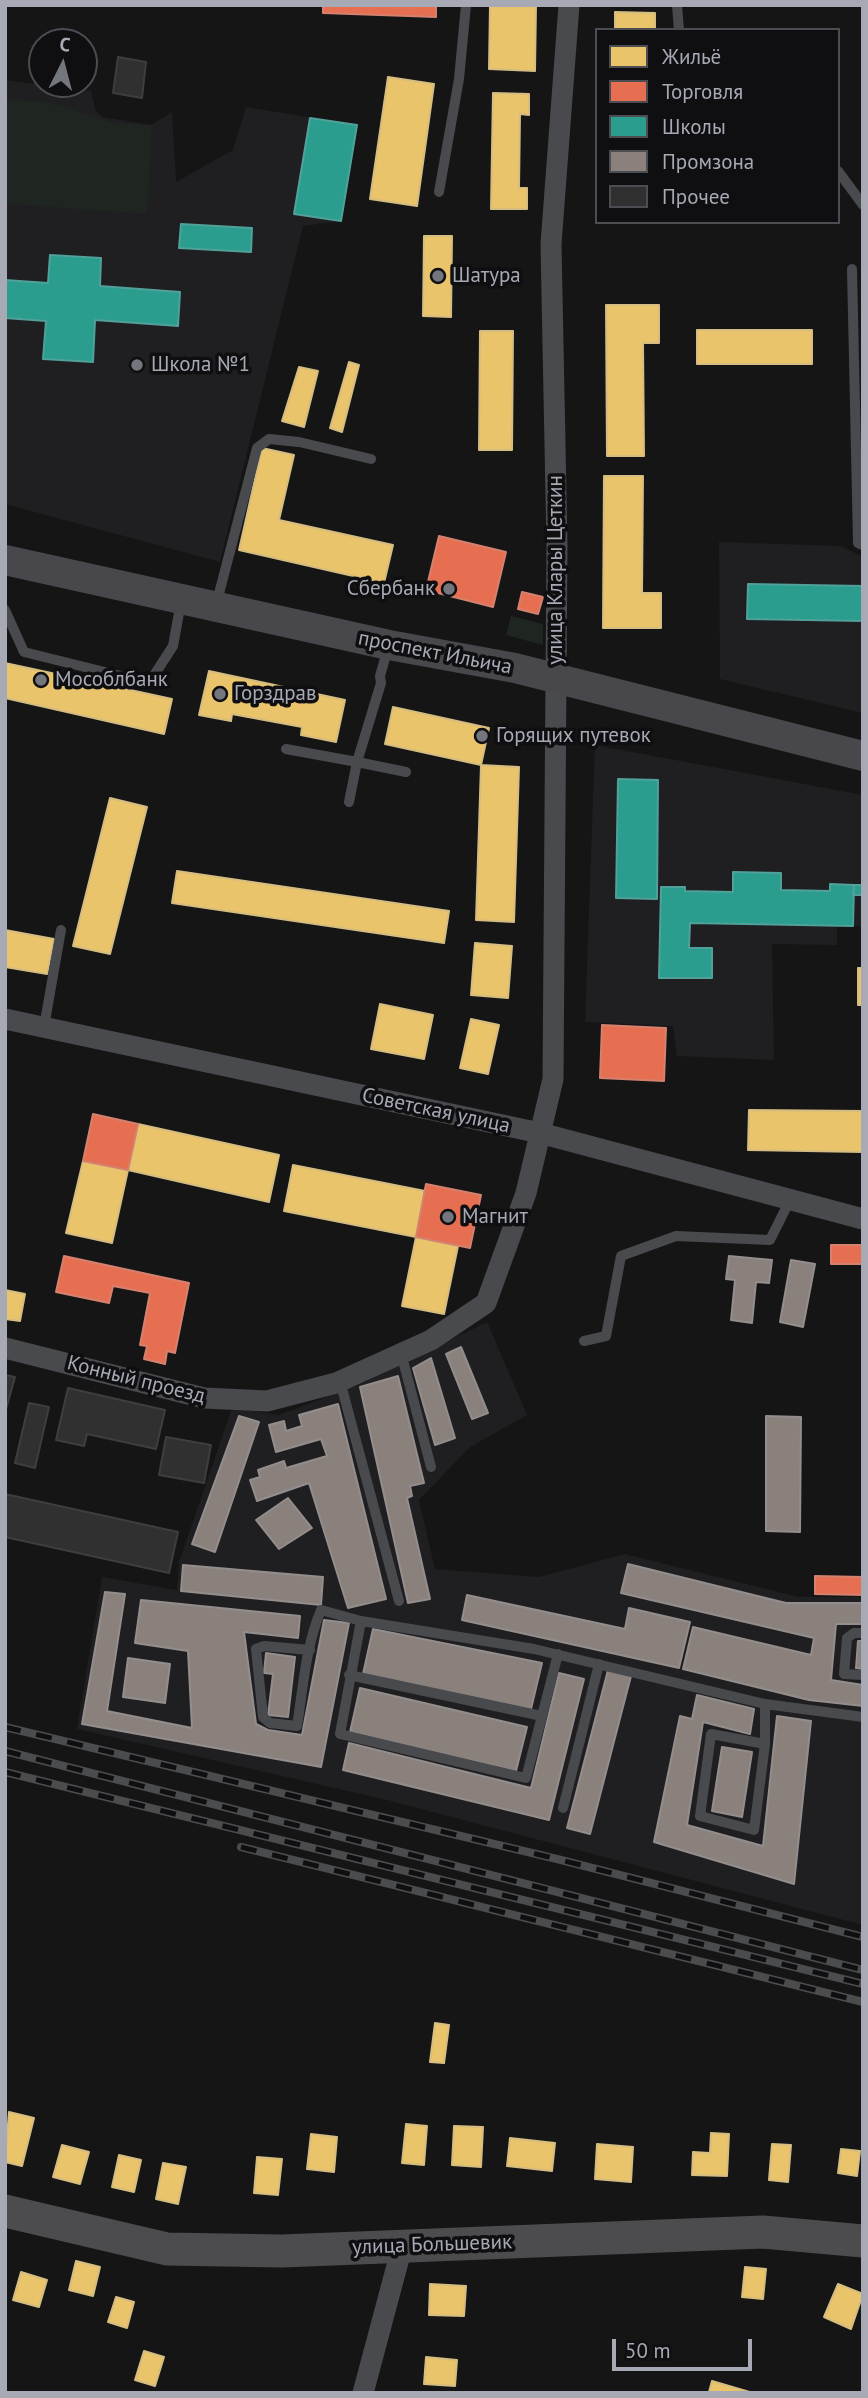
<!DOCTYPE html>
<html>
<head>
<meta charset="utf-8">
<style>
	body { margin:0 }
	#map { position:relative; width:868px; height:2398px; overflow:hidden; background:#151515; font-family:"PT Sans",sans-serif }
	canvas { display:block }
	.frame { position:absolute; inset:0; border:7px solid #a7aab5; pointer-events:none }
	.legend { position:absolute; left:595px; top:28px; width:245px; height:196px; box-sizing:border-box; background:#0f0f11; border:2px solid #4c4d53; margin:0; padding:9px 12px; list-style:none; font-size:21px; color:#a7aab5 }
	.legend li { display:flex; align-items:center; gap:14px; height:35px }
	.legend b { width:35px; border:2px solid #4c4d53 }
	.north { position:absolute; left:28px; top:28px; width:70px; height:70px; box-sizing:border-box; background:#0f0f11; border:2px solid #4c4d53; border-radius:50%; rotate:6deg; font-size:19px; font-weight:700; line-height:28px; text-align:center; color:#a7aab5 }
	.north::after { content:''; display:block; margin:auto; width:24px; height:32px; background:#74767d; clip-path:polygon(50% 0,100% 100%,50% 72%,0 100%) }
	.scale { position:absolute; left:612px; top:2339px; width:140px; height:32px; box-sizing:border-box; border:4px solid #a7aab5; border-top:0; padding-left:9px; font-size:21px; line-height:24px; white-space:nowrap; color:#a7aab5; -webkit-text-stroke:5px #0f0f11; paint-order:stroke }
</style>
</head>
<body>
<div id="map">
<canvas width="868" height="2398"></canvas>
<div class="frame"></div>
<ul class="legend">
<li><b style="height:19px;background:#e9c46a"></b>Жильё</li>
<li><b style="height:19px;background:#e76f51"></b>Торговля</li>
<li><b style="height:19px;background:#2a9d8f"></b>Школы</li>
<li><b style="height:19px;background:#8a817c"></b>Промзона</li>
<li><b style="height:19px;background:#303030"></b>Прочее</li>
</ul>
<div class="north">С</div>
<div class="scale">50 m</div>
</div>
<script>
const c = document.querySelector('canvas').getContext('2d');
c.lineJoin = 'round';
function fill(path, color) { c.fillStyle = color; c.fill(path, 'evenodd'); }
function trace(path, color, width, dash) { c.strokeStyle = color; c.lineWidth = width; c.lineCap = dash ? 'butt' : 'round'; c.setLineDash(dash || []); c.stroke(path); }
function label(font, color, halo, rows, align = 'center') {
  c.font = font + ' "PT Sans",sans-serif'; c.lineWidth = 7; c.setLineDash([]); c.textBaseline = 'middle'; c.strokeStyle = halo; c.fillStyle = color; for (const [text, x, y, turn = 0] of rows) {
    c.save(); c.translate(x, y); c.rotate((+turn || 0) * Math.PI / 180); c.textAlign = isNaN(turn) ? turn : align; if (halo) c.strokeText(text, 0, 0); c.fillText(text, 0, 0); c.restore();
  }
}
const built = new Path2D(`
	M5,80L91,91L96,111L102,117L151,125L172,112L176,182L233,150L246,107L357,125L341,221L303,226L220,562L5,504Z
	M719,542L841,546L863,557V713L720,679Z
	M595,745L863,795V926H837V945L772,944L774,1060L677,1056L673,1026L585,1022Z
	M487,1322L527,1415L470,1447L419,1500L435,1569L539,1577L625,1554L798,1597H863V1925L387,1800L77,1729L102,1577L177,1590L179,1562L232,1408L279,1415L358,1385Z`);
const green = new Path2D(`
	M5,99L51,103L114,123L152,125L147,214L5,204Z
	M511,616L543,624V645L506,635Z`);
const homes = new Path2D(`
	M490,5H536L535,71L489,69Z
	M615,12L655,13V30H615Z
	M388,77L434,84L417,206L370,199Z
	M493,93L529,94V115L520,114L519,188H527V209H491Z
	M424,236H452L451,317L423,316Z
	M606,305H659V343H643L644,456H607Z
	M697,330H812V364H697Z
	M480,331H513L512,450H479Z
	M349,362L359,365L342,432L330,428Z
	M299,367L318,371L304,427L282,421Z
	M262,448L294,455L279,520L393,545L384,583L239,550Z
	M604,476H643L642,593H661V628H603Z
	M5,663L172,699L164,734L5,698Z
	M209,671L345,700L336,742L301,735L302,727L232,714L231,721L199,715Z
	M393,707L489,728L481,765L385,744Z
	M481,765L519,767L514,922L476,920Z
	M110,798L147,807L110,954L73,946Z
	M177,871L449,911L444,943L172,903Z
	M5,930L54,939L47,974L5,967Z
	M475,943L512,946L508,998L471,995Z
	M858,968H863V1005H858Z
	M380,1004L433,1015L424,1059L371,1049Z
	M471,1019L499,1025L488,1074L460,1068Z
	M749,1110L863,1111V1152L748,1150Z
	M138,1124L279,1155L269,1202L128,1170Z
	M83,1161L128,1170L112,1243L66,1233Z
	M293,1165L425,1191L416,1237L284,1211Z
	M416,1237L458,1246L444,1314L402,1306Z
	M5,1290L25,1294L20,1321L5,1319Z
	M435,2023L449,2025L444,2063L430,2062Z
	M9,2112L34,2118L22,2166L5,2162Z
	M406,2124L427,2126L424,2165L402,2163Z
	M454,2126L483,2127L481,2167L452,2165Z
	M711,2133L729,2134L727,2176L692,2175L693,2152L710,2153Z
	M311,2134L337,2137L334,2172L307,2169Z
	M510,2138L555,2143L552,2171L507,2166Z
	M597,2144L633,2147L631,2182L595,2179Z
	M772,2144L791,2145L788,2182L769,2180Z
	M62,2145L89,2152L80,2184L53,2177Z
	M841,2149L860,2151L857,2176L838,2173Z
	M119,2155L141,2160L134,2192L112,2187Z
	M257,2157L282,2159L278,2195L254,2193Z
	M163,2163L186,2167L178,2204L156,2199Z
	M76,2261L100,2267L93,2296L69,2290Z
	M745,2267L766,2269L763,2299L742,2297Z
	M21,2272L47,2280L39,2307L13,2300Z
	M430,2284L466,2286L464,2316L429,2315Z
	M838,2284L863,2294L851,2329L824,2317Z
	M116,2297L134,2302L127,2328L108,2322Z
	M144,2351L164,2357L155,2386L135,2380Z
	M426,2357L457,2360L455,2386L424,2384Z
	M712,2381L753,2393H712L709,2392Z`);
const shops = new Path2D(`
	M323,5H436V17L323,13Z
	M439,536L506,552L493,607L426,590Z
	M522,592L543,597L538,614L518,609Z
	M602,1025L666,1028L664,1081L600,1078Z
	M93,1114L138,1124L128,1170L83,1161Z
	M426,1184L481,1195L470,1248L416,1237Z
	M831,1245H863V1264H831Z
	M64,1256L189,1283L175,1353L167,1351L165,1364L144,1359L147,1346L140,1345L150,1293L113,1286L109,1303L56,1292Z
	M815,1576L863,1577V1595L815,1594Z`);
const schools = new Path2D(`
	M310,118L357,125L341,221L294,214Z
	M181,224L252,228L251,252L179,248Z
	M50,255L101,258L100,286L180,292L178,326L95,320L93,362L43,359L46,321L5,318V280L48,283Z
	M748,584L863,586V621L747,619Z
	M618,779L658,780L657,899L616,898Z
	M733,872L781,873V890L830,891V884L854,885L853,926L690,923L689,948H712V978H659L661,887H685V891L733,892Z
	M854,885H863V895H853Z`);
const industry = new Path2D(`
	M729,1256L772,1260L769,1283L756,1282L752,1323L731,1320L735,1280L726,1279Z
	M791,1260L815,1264L803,1327L780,1322Z
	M461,1347L488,1413L472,1419L446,1354Z
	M431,1358L455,1438L435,1445L413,1368Z
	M398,1376L424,1483L410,1486L412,1496L407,1498L430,1599L408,1603L360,1387Z
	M338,1404L386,1599L348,1608L309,1483L257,1501L250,1480L260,1477L258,1470L284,1461L286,1468L327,1456L321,1439L276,1452L269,1425L284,1421L286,1431L302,1426L299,1415Z
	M239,1416L259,1422L215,1552L192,1544Z
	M766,1416L801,1417L800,1532L766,1531Z
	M288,1498L312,1528L279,1549L256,1520Z
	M628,1564L786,1603H863V1624H836L831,1680L863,1685V1706L809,1700L683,1669L693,1627L811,1655L814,1638L621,1593Z
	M183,1565L323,1577L321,1605L181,1591Z
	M105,1592L125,1594L107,1711L192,1728L188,1651L135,1643L141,1600L300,1616L298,1638L244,1632L256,1724L268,1730L302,1735L324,1620L349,1623L321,1767L82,1724Z
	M467,1595L625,1629L629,1608L690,1622L679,1668L462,1620Z
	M373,1629L542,1663L531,1709L363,1674Z
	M858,1641H863V1669L856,1668Z
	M266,1653L295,1657L288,1717L268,1715L273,1674L264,1673Z
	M128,1658L170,1664L165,1703L123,1697Z
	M608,1670L631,1676L590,1834L567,1828Z
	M559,1673L584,1679L549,1820L343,1770L349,1743L531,1788Z
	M360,1688L527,1727L516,1771L350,1732Z
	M697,1695L754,1709L750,1734L703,1722L687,1825L763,1846L777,1716L811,1721L794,1884L654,1842L680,1716L692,1719Z
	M722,1747L752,1752L742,1817L712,1811Z`);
const building = new Path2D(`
	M118,57L146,62L142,98L113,93Z
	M5,1375L15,1377L5,1413Z
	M68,1388L165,1410L156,1449L87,1434L84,1446L56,1440Z
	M29,1403L49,1407L35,1468L15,1463Z
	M166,1437L211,1445L204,1483L159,1475Z
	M5,1494L178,1532L169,1573L5,1537Z`);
const lane = new Path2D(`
	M677,5L679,30
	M838,171L863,205
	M439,192L459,79L466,5
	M852,269L858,543L863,545
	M216,605L257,448L269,439L299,442L371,459
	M5,610L24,652L149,683L173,646L181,602
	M286,749L357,762L381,683L380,676L388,648
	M349,802L357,762L406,772
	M44,1027L61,930
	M584,1341L606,1336L621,1256L676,1236L770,1240L790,1200
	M401,1353L431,1467
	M340,1381L399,1601
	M863,1633H854L847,1638L844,1674L863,1675
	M310,1650L264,1646L256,1649L263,1717L270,1723L297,1726C303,1688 306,1645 321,1610L361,1621
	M558,1654L526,1778L340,1734L361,1621L534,1649L765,1704L863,1717
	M349,1675L542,1716
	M765,1744L711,1734L700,1816L754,1830L765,1744V1704
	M563,1808L599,1664`);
const street = new Path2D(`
	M5,1019L540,1133L863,1219
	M5,1348L204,1398L267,1401L336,1383L431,1340L486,1303L526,1193L553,1079L557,545L551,244L569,5
	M363,2393L402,2247`);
const secondary = new Path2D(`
	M5,560L389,645L515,668L863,756`);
const primary = new Path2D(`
	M5,2211L167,2249L282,2251L763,2232L863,2241`);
const rail = new Path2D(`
	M5,1727L557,1859L863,1937
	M5,1751L863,1970
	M5,1772L863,1984
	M241,1847L863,2002`);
const markers = [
	[438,276,7,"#74767d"],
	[137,365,7,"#74767d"],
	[449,589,7,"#74767d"],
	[41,680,7,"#74767d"],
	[220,694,7,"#74767d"],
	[482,736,7,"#74767d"],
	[448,1217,7,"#74767d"]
];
const poiNames = [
	["Шатура",452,276],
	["Школа №1",151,365],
	["Сбербанк",435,589,"right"],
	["Мособлбанк",55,680],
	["Горздрав",234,694],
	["Горящих путевок",496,736],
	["Магнит",462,1217]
];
const streetNames = [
	["улица Клары Цеткин",556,570,-90],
	["проспект Ильича",435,653,11],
	["Советская улица",436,1111,12],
	["Конный проезд",136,1380,14],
	["улица Большевик",432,2245,-2]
];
fill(built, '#1f1f21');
fill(green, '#1f2520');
fill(homes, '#e9c46a');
trace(homes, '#d5bc80', 2);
fill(shops, '#e76f51');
trace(shops, '#d4816f', 2);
fill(schools, '#2a9d8f');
trace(schools, '#50a19a', 2);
fill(industry, '#8a817c');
trace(industry, '#938d8d', 2);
fill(building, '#303030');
trace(building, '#3e3e41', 2);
trace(lane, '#494a4e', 10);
trace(street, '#494a4e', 21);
trace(secondary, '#48484c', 30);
trace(primary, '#4c4c4f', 33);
trace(rail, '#4b4c4e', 8);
trace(rail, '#0f0f11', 5, [16]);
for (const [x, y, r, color] of markers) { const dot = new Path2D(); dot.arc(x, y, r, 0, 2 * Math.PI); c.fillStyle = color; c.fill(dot); trace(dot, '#0f0f11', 2.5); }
label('21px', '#a7aab5', '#0f0f11', poiNames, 'left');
label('21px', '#a7aab5', '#0f0f11', streetNames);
</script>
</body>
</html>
